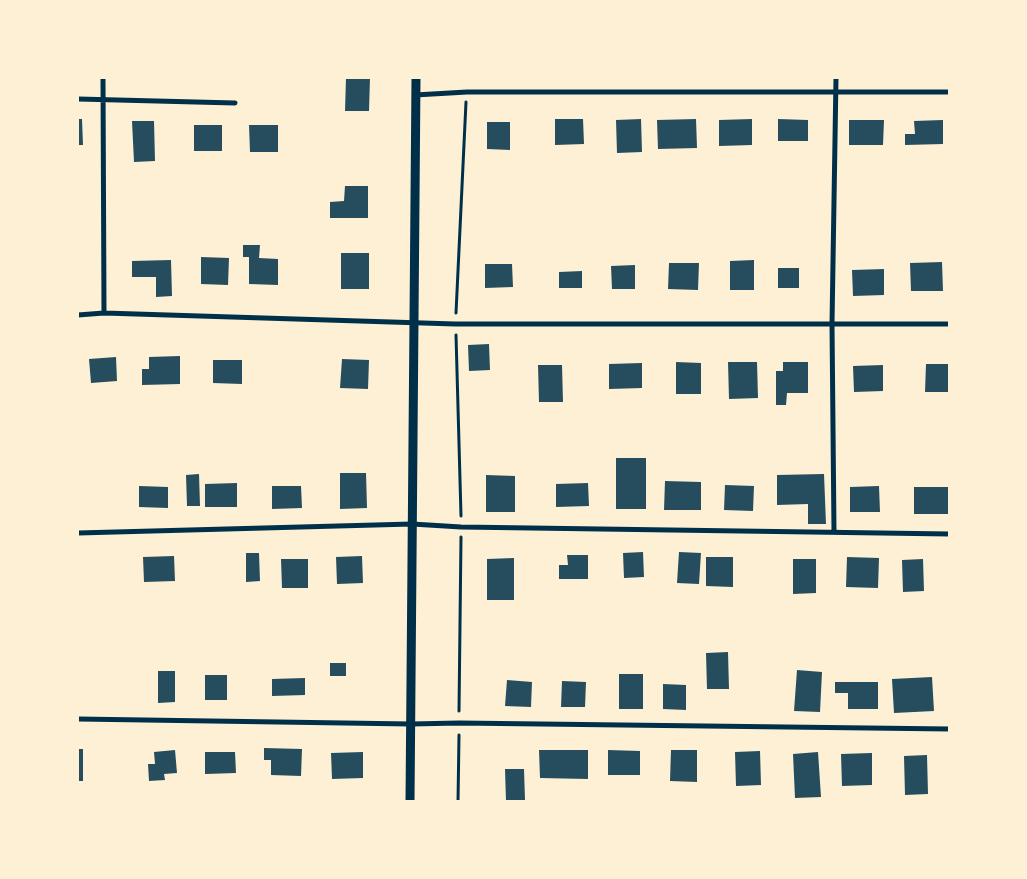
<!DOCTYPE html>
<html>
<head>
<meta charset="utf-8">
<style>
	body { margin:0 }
	#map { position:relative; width:1027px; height:879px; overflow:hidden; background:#fdf0d5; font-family:Commissioner,sans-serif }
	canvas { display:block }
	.frame { position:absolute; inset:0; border:79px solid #fdf0d5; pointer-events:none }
</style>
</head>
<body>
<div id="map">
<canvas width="1027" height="879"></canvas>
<div class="frame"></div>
</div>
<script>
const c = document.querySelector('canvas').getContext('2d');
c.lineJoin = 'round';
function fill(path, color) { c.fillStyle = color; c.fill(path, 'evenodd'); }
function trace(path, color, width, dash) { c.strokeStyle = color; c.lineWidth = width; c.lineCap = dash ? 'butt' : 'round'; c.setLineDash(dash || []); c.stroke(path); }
const building = new Path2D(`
	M346,78H370L369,111H345Z
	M78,119H82L83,145H78Z
	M555,119H583L584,144L555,145Z
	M641,119L642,152L617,153L616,120Z
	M696,119L697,148L658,149L657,120Z
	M752,119V145L719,146V120Z
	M778,119L808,120V141H778Z
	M849,120H884L883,145H849Z
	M943,120V144L905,145V134H915L914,121Z
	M132,121H154L155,161L134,162Z
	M487,122H510V150L487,149Z
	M194,125H222V151H194Z
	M249,125H278V152H250Z
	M345,186H368V218H330V202L344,201Z
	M243,245H260L259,258L278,259V285L249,284V257H243Z
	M341,253H369V289H341Z
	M201,257L229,258L228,285L201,284Z
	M171,260L172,296L156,297V277H132V261Z
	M754,260V290H730V261Z
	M942,262L943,291H911L910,263Z
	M669,263H699L698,290L668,289Z
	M485,264H512L513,287L485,288Z
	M635,265V289H612L611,266Z
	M778,268H799V288H778Z
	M884,269V295L853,296L852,270Z
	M582,271V288H559V272Z
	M489,344L490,370L469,371L468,345Z
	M180,356V384L142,385V369H149V357Z
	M116,357L117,381L91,383L89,359Z
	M342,359L369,360L368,389L340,388Z
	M213,360H242V384L213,383Z
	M676,362L701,363V394H676Z
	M728,362H757L758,398L729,399Z
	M783,362H808V393H787L786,405H776V371H783Z
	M642,363V388L609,389V364Z
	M926,364H950V392H925Z
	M538,365H562L563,402H539Z
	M883,365V391L854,392L853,366Z
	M616,458H646V509H616Z
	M340,473H366L367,508L340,509Z
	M199,474L200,506H187L186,475Z
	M824,474L826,524H808V504L777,505V475Z
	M486,475L515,476V512H486Z
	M665,481L701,482V510H664Z
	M237,483V507H205V484Z
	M588,483L589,506L556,507V484Z
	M725,485L754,486L753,511L724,510Z
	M139,486L168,487V508L139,507Z
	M272,486H301L302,508L272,509Z
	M879,486L880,512H850V487Z
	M914,487H950V514H914Z
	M643,552L644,577L624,578L623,553Z
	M679,552L701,553L699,584L677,583Z
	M246,553H259L260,581L246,582Z
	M567,555H588V579H559V565H568Z
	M174,556L175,581L144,582L143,557Z
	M362,556L363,583L337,584L336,557Z
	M706,557H733V587L706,586Z
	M847,557L879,558L878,588L846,587Z
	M514,558V600H487V559Z
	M281,559H308V588H282Z
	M793,559H816V593L793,594Z
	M923,559L924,591L903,592L902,560Z
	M728,652L729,689H707L706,653Z
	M330,663H346V676H330Z
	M797,670L822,672L820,712L794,711Z
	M158,671H175V702L158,703Z
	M619,674H643V709H619Z
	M205,675H227V700H205Z
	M932,677L934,711L894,713L892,679Z
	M305,678V695L272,696V679Z
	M507,680L532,682L531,707L505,706Z
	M562,681L586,682L585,707H561Z
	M835,682H878V709H848V693H835Z
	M663,684L686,685V710L663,709Z
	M264,748L302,749L301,776L271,775V760H264Z
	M78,749H83V781H78Z
	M175,750L177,773L164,774L165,780L149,781L148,764H155L154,752Z
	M539,750H588V779L540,778Z
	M608,750L640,751V775H608Z
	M671,750H697V782L670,781Z
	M760,751L761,785L736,786L735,752Z
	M205,752H235L236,773L205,774Z
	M363,752V778L332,779L331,753Z
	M818,752L821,797L795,798L793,754Z
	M872,753V785L842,786L841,754Z
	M927,755L928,794L905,795L904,756Z
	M505,769H524L525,800L506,801Z`);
const path = new Path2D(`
	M456,313L466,102
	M456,335L461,516
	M459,711L461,537
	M458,802L459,735`);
const minor = new Path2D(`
	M103,78L104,313
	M415,95L467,92H950
	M78,99L235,103
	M78,315L104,313L455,324H950
	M834,532L832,324L836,78
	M78,533L412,524L461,527L950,534
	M78,719L411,724L459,723L950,729`);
const tertiary = new Path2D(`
	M410,802L416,78`);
fill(building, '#264d5e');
trace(path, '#003049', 3);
trace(minor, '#003049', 5);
trace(tertiary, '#003049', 9);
</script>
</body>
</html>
